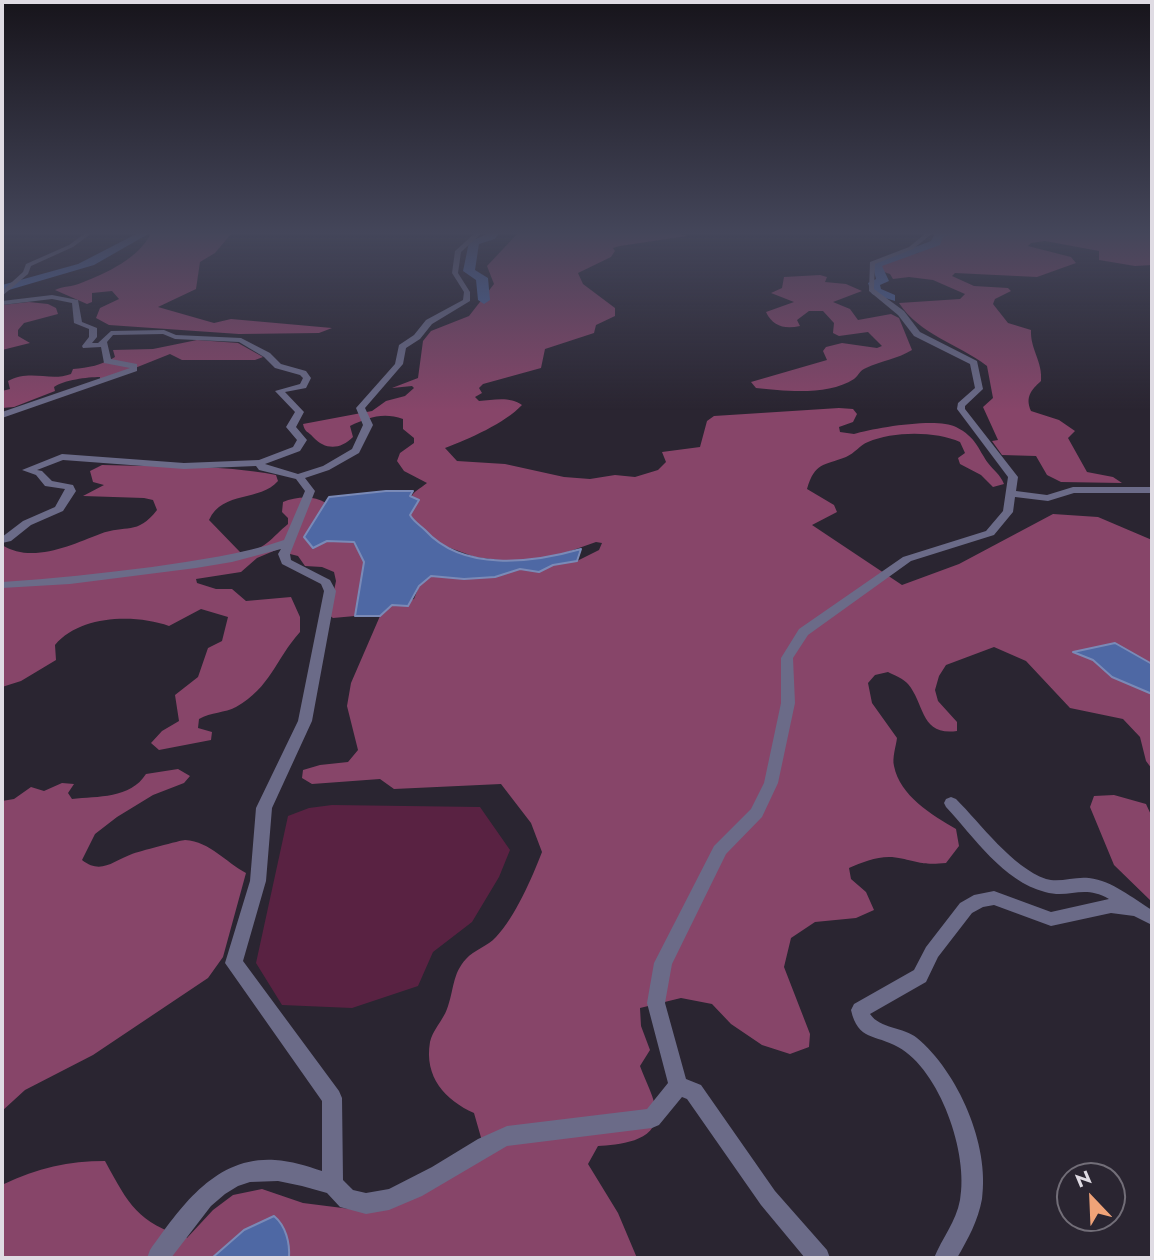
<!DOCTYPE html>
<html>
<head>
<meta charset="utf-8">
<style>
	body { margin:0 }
	#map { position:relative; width:1154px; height:1260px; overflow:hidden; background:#2a2531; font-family:Jost,sans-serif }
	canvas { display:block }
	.frame { position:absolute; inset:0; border:4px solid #dfdbe3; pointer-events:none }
	.north { position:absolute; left:1056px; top:1162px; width:70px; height:70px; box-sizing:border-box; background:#2a2531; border:2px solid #726e78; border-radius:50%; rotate:337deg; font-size:19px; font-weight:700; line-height:28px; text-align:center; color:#dfdbe3 }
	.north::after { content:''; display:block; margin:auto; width:24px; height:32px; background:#f0a378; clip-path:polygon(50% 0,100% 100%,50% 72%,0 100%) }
</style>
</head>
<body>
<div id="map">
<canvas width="1154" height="1260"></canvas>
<div class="frame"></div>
<div class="north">N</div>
</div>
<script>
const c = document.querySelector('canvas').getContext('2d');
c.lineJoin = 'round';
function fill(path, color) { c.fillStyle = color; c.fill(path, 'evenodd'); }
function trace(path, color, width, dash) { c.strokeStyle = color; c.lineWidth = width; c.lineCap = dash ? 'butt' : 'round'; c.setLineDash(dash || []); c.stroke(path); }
const green = new Path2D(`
	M332,805L480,807L510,850L499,877L472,922L433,952L418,986L352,1008L282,1005L256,963L288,816L309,808Z`);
const forest = new Path2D(`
	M151,233H232L215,253L200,262L196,289L158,307L214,323L231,319L332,328L319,333L239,334L109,325L96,318L100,308L119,299L112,291L92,293V302L87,304L55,290C63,286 72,287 81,283C107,273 139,258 151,233Z
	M518,233H677L687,236L620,246L613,248L615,251L611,257L578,273L583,284L615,308V316L596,325L594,333L545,349L541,368L483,384L479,388L482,393L475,397L479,401C493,400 510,396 522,405C505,423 469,439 445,448L457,461L505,464L564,477L590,479L615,475L635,477L658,470L666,462L662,452L700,447L707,421L714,416L839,408L853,409L857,414L853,422L839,427L840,432L854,434C874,428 937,417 956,427C976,437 978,449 988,463C994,471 1000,474 1004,484L993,487L981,475L960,464L958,458L965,453L960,442C936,431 893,431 868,442C860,445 855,453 846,457C823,466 815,462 807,489L834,505L837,512L812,525L902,585L959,564L1053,514L1098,517L1152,540V769L1146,761L1140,737L1123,719L1070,708L1026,661L994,647L946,665L939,676L935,690L938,701L957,722V731C920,736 925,704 908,684C904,679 894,675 888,672L875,675L868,683L872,703L897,738C896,746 892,758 894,766C900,796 932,815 956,829L959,846L946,863C919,866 916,860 892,857C878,856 862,862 849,868L851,879L866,892L874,910L856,918L815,922L791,938L784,967L810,1034L809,1047L790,1054L762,1045L731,1024L712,1004L681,998L640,1008L641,1026L650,1050L640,1066C645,1080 656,1100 656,1114C657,1142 617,1145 598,1146L588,1164L618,1213L637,1258H2V1181L4,1184C37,1168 69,1161 105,1161C129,1205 137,1222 187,1238L213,1210L233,1195L262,1189L303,1203L374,1212L482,1141L474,1113C445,1100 424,1077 430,1042C432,1031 443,1020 447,1009C454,991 452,974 466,959C474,950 488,946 496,937C515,917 532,878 542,852L531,823L501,784L394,789L380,779L312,784L302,778L303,770L320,765L348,762L358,750L347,706L351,683L380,616L392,605L414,599L419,586L431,576L464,579L495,577L520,569L539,572L553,565L577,561L599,550L602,543L596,542L559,555L513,562L475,557L434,542L410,515C410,492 410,496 427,483L404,471L397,461L400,453L414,443V438L403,429V419C384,412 368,417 350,426L353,437C340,450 325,450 313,437C308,431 305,433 303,424L372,411L386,401L405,396L414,388L412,386L392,388L418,378L423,341L431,331L469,316L494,284L487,266Z
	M946,233H1152V265L1135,266L1099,260V251L1045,241L1031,243L1028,246L1071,257L1076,263L1037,277L955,273L952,276L974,286L1008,288L1011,291L995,299L993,304L1008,323L1031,330C1030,349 1043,362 1041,381C1031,390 1025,397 1031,411L1059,420L1075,431L1068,438L1087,472L1113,477L1122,483L1061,482L1047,475L1036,456L1002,455L992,441L998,440L983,407L993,398L987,366C957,343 920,335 899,303L960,299L965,294L933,280L909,277L893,279L890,274L881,271V265L894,258L918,253Z
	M820,275L827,277L825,282L846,284L862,291L833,302L850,309L858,320L891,314L899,318L912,350C897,359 881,361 866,368C860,370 859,375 854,379C828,396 785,391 756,388L751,382L827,360L823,351L826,347L842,343L877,348L882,346L868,332L839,336L833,333L834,323L823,311H809L797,320L800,326C785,329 773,327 766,312L794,302L771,293L782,288L784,277Z
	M29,302L48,304L56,308L58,314L24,323L18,330V336L30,343L2,350V305Z
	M197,340L238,343L263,357L255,360H182L170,354L100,382V377C87,377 64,380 54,387L55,391L14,407L2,408V391L10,389L8,381C31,369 50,382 71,374L73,369C88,368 102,365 115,357L113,350L153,349Z
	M102,465C160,467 219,464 276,475L278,481C260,502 223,490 209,520L240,552C263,553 272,537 288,524V518L282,512L283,502C296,497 313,495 326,503L314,520L327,541L353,542L364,562L355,616L333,618L329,615L336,581L334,572L322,567L305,566L298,556L290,554L283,547L257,558L241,572L196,579L197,583L216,589H232L246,601L291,597L300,617V632C275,660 271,687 236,707C225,713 211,712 199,719L198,728L212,732L211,740L159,750L151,743L162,731L179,721L175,695L198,677L208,648L222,641L228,617L201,609L169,626C135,614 80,615 55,645L56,660L21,681L2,687V545C32,564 71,545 100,534C126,524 137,536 157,510L153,500L144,498L83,496L104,485L93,482L90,471Z
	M178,769L190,776L184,783L153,795L117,817L95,834L82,860C101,875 113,861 132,854C137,852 182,840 185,840C211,842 225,862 246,873L223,957L208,978L93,1055L25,1090L2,1111V801L14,799L31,787L44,791L62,783L74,784L68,793L72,799C98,796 130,799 146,774Z
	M1114,795L1146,804L1152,817V902L1114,865L1090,807L1094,796Z`);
const water = new Path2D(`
	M386,491H413L410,496L419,500L410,515C414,522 420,525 425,530C463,572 532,563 581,549L577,561L553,565L539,572L520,569L495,577L464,579L431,576L419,586L408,606L392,605L380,616H355L364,562L354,542L327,541L313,548L304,537L329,497Z
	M1115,643L1152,664V694L1112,677L1093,660L1073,652Z
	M274,1216C286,1226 290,1243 289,1258H212L244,1230Z`);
const river = new Path2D(`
	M138,233H150L94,265L2,292V285L78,264Z
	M489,233H499L495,239L479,244L475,270L488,278L490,300L484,304L478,300L476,280L463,271L469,242Z
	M935,233H958L943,237L940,245L882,266L889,281L880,285L881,289L895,295V301L872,294L868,283L876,279L872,263L931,241Z`);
const minor = new Path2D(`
	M85,233H92L73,247L31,266L28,274L2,296V291L23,272L26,264L69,245Z
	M475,233H482L461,252L458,273L470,292V301L432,324L420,339L406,348L403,364L365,408L373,425L359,453L329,470L305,478L315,491L290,554L291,560L330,580L336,591L312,721L272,808L266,881L243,961L339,1091L342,1098L343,1180L353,1190L366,1193L389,1189L432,1167L478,1139L507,1126L647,1109L668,1083L647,1003L654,963L714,846L751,809L764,783L781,703V658L799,629L903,557L986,531L1003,511L1008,477L957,409L958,403L975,388L970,364L914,336L898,315L869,291L870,262L909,247L926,233H933L913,249L875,264L874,289L904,311L920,332L977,361L983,389L965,406V409L1018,477L1016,491L1047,495L1073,487H1152V493H1074L1048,501L1015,497L1013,512L994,535L911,561L808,635L793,658L795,703L778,783L762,817L726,854L672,964L665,1003L686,1079L701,1085L775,1191L827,1250L830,1258H805L761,1205L687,1099L682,1097L659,1125L652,1128L507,1146L422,1196L389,1210L366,1214L340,1207L327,1193L302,1186L278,1181L250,1182L238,1186L225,1194L211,1206L171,1258H147L150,1250C181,1207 215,1156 275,1160C291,1161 307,1166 322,1171V1101L225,963L250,881L256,808L298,721L324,591L321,584L282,564L278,554L281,549L232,562L196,568L70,584L2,588V582C52,579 102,573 152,567C197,560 241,555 284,540L305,491L296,479L259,470L256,466L184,469L63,460L37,470L42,471L52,481L73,485L76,491L63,511L31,525L11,541L2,543V537L23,521L55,507L65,489L45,486L36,475L22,470L62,454L184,463L259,460L293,447L297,440L286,427L295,412L275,391L300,384L303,378L300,375L275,368L264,357L239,342L175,339L163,334L113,335L107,342L111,359L137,364V371L2,418V412L130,368L104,363L101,347L83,348L82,346L89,337V329L74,323L72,303L52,299L2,305V301L52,295L78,300L82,322L97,328V337L92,343H98L111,331L164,330L176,335L241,338L270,353L281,364L306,371L311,378L306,388L285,392L304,412L296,427L307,440L300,451L265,464L298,474L323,466L352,449L363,425L356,408L395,364L399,345L414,335L426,320L463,300L464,292L452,273L455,251Z
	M951,797L956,799C981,824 1012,867 1046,879C1060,883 1075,876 1089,878C1113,881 1132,898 1152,910V925L1134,916L1111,913L1051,926L994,905L983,907L972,913L938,957L926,982L870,1014C880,1029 904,1027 917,1038C958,1072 990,1145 982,1199C978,1221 968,1239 957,1258H934C942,1238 956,1222 960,1200C969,1154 940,1070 898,1047C875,1034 858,1041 851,1010L854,1004L914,970L926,947L960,903L974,895L994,891L1051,912L1109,899C1083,884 1070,899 1045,892C1003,881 974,837 946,807L944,803L946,799Z`);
fill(green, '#592242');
fill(forest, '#874569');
fill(water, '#4e68a4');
trace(water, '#7a8ab7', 2);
fill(river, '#4e68a4');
fill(minor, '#6b6b88');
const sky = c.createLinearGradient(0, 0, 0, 410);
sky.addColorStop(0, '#17141b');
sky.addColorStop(0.57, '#44465a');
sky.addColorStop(1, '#44465a00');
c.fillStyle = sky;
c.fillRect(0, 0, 1154, 410);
</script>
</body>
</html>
